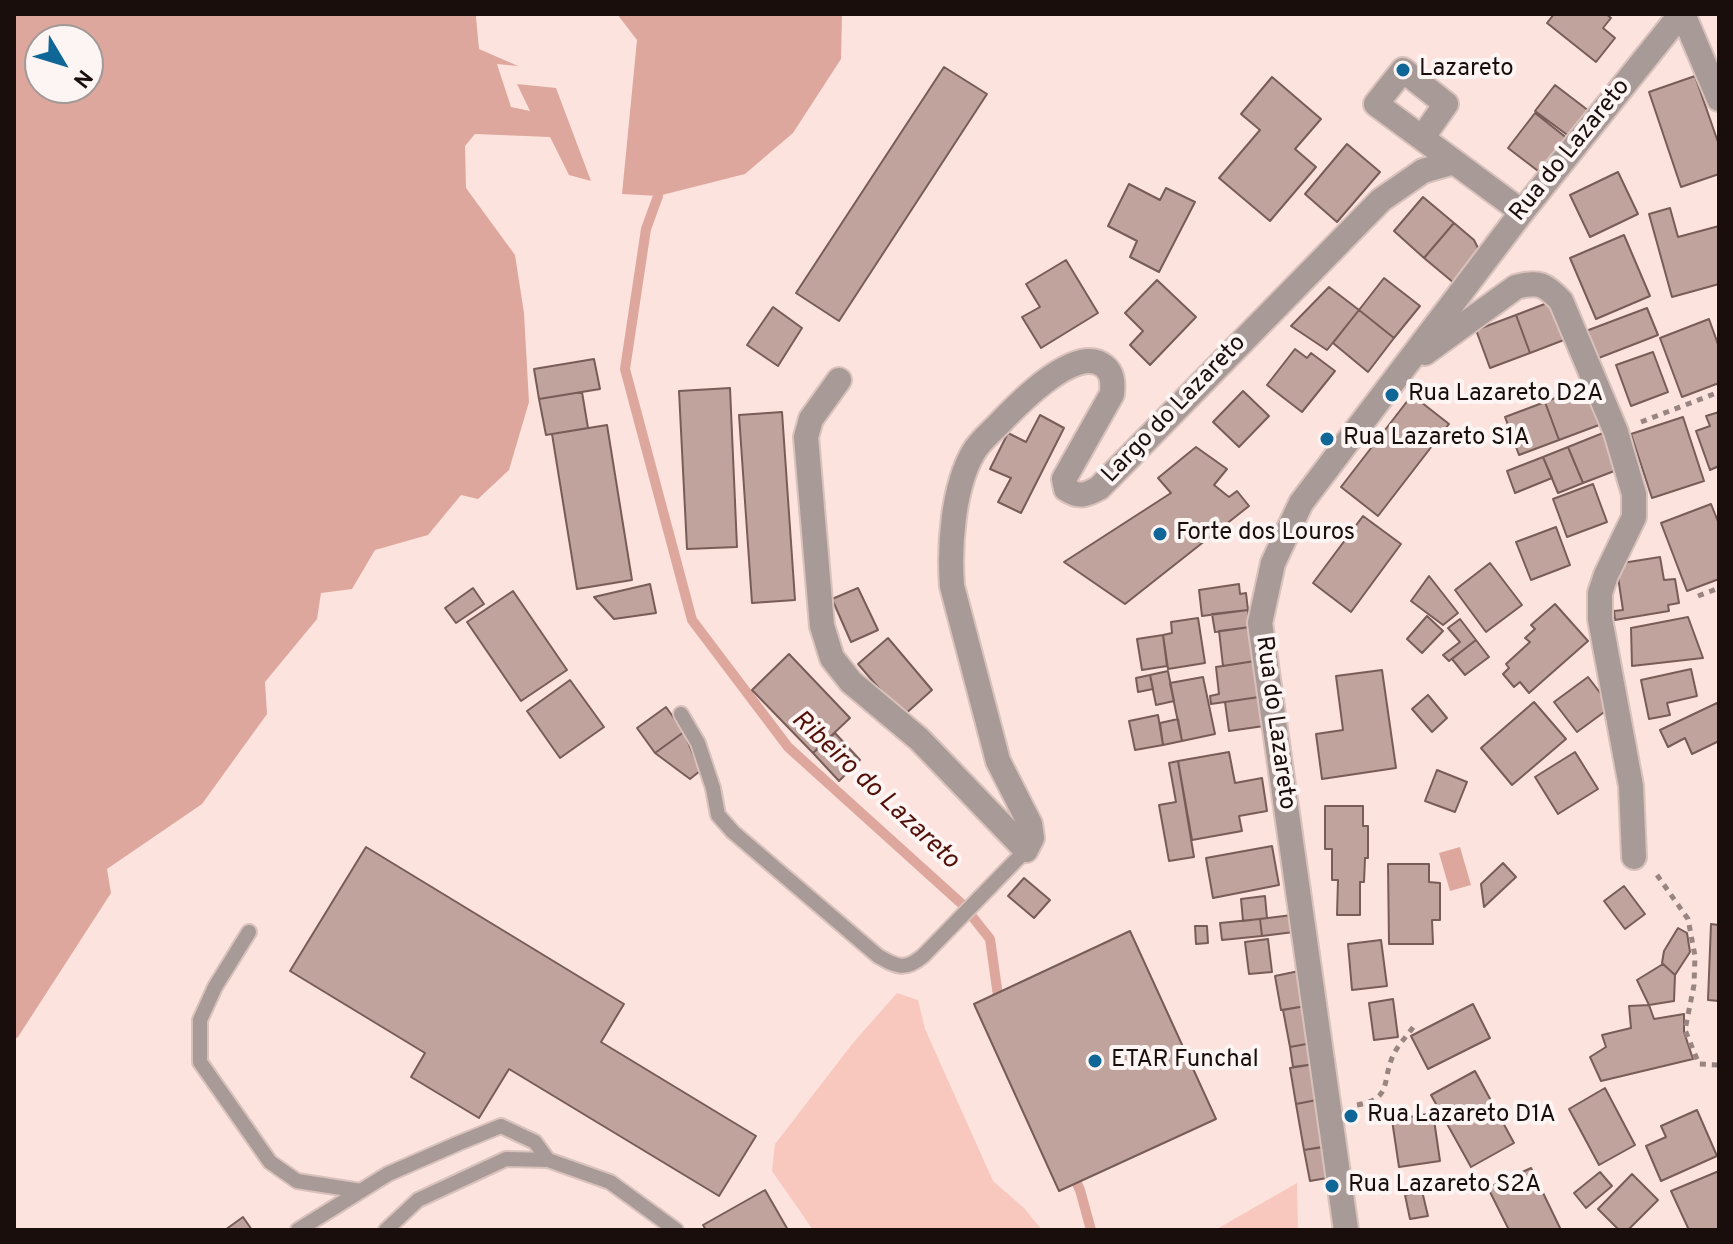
<!DOCTYPE html>
<html>
<head>
<meta charset="utf-8">
<style>
	body { margin:0 }
	#map { position:relative; width:1733px; height:1244px; overflow:hidden; background:#fde3de; font-family:Overpass,sans-serif }
	canvas { display:block }
	.frame { position:absolute; inset:0; border:16px solid #190e0c; pointer-events:none }
	.north { position:absolute; left:24px; top:24px; width:80px; height:80px; box-sizing:border-box; background:#fcf5f4; border:2px solid #a19997; border-radius:50%; rotate:128deg; font-size:22px; font-weight:700; line-height:32px; text-align:center; color:#190e0c }
	.north::after { content:''; display:block; margin:auto; width:28px; height:36px; background:#0f6697; clip-path:polygon(50% 0,100% 100%,50% 72%,0 100%) }
</style>
</head>
<body>
<div id="map">
<canvas width="1733" height="1244"></canvas>
<div class="frame"></div>
<div class="north">N</div>
</div>
<script>
const c = document.querySelector('canvas').getContext('2d');
c.lineJoin = 'round';
function fill(path, color) { c.fillStyle = color; c.fill(path, 'evenodd'); }
function trace(path, color, width, dash) { c.strokeStyle = color; c.lineWidth = width; c.lineCap = dash ? 'butt' : 'round'; c.setLineDash(dash || []); c.stroke(path); }
function label(font, color, halo, rows, align = 'center') {
  c.font = font + ' Overpass,sans-serif'; c.lineWidth = 8; c.setLineDash([]); c.textBaseline = 'middle'; c.strokeStyle = halo; c.fillStyle = color; for (const [text, x, y, turn = 0] of rows) {
    c.save(); c.translate(x, y); c.rotate((+turn || 0) * Math.PI / 180); c.textAlign = isNaN(turn) ? turn : align; if (halo) c.strokeText(text, 0, 0); c.fillText(text, 0, 0); c.restore();
  }
}
const green = new Path2D(`
	M897,993L918,1000L925,1029L993,1181L1024,1208L1042,1230H813L772,1171L775,1144L853,1043Z
	M1297,1183L1298,1230H1215Z`);
const water = new Path2D(`
	M14,14H478L476,17L479,49L518,66L497,64L511,107L530,111L517,84L556,88L591,181L569,175L550,137L475,134L465,146L466,188L515,255L524,313L529,402L509,470L478,499L461,495L428,535L375,550L352,589L321,593L317,619L265,682L267,714L202,804L107,869L111,893L18,1037L14,1040ZM40,40H88V88H40Z
	M617,14H842L841,59L793,133L745,174L658,196L622,194L637,40Z
	M1460,847L1471,885L1450,891L1439,853Z`);
const stream = new Path2D(`
	M658,196L646,229L625,369L692,620L788,747L963,905L990,939L999,1003
	M1071,1171L1080,1190L1091,1230`);
const building = new Path2D(`
	M1554,14H1606L1611,18L1603,28L1615,38L1596,62L1547,23Z
	M944,67L987,94L839,321L796,293Z
	M1695,76L1719,145V174L1681,187L1649,92Z
	M1272,77L1321,119L1295,149L1316,167L1270,221L1219,178L1260,130L1241,114Z
	M1555,85L1589,111L1570,137L1535,111Z
	M1535,113L1568,139L1542,174L1508,148Z
	M1347,144L1380,172L1337,222L1305,194Z
	M1618,172L1638,214L1590,237L1570,195Z
	M1129,184L1160,200L1166,188L1195,202L1159,272L1130,257L1137,241L1108,226Z
	M1423,197L1454,223L1424,258L1394,231Z
	M1670,208L1678,237L1719,226V284L1672,297L1649,214Z
	M1454,223L1474,240L1478,248L1477,254L1454,283L1424,258Z
	M1624,235L1650,296L1596,319L1570,258Z
	M1066,260L1098,313L1041,348L1022,317L1040,307L1026,284Z
	M1384,278L1420,306L1394,338L1359,310Z
	M1157,280L1196,317L1150,365L1130,345L1143,331L1125,313Z
	M1329,287L1359,310L1327,350L1291,326Z
	M1555,300L1569,338L1530,353L1516,315Z
	M773,307L802,328L778,366L747,345Z
	M1647,308L1658,335L1596,359L1586,331Z
	M1359,310L1394,338L1368,372L1333,343Z
	M1516,315L1530,353L1490,368L1476,330Z
	M1709,319L1719,347V383L1682,397L1660,338Z
	M1295,349L1307,358L1311,353L1335,371L1302,412L1267,385Z
	M1653,352L1668,392L1631,406L1616,365Z
	M594,359L600,389L539,399L534,369Z
	M1584,387L1599,425L1559,440L1545,402Z
	M730,388L737,547L687,549L679,391Z
	M1243,391L1269,416L1239,447L1213,422Z
	M582,392L588,428L546,435L539,399Z
	M1412,395L1449,424L1378,516L1341,487Z
	M1545,402L1559,440L1519,455L1505,417Z
	M782,412L795,600L752,603L739,415Z
	M1719,412V466L1710,470L1696,431L1710,426L1706,416Z
	M1040,415L1064,428L1021,513L998,502L1011,478L990,469L1008,433L1026,442Z
	M1683,417L1704,481L1652,498L1631,434Z
	M607,425L632,580L577,589L552,434Z
	M1608,431L1622,468L1583,483L1568,447Z
	M1196,447L1227,469L1214,485L1229,497L1237,491L1249,506L1125,604L1064,562L1171,493L1158,478Z
	M1568,447L1583,483L1558,493L1543,457Z
	M1543,457L1552,478L1515,493L1507,471Z
	M1593,484L1607,522L1567,537L1553,499Z
	M1711,504L1719,524V579L1687,591L1661,523Z
	M1363,516L1401,544L1351,612L1313,583Z
	M1556,527L1570,565L1531,580L1516,542Z
	M1660,557L1664,580L1675,579L1679,603L1668,605L1669,611L1615,620L1614,611L1623,610L1616,564Z
	M1490,563L1522,605L1486,632L1455,590Z
	M1429,576L1458,613L1443,625L1411,601Z
	M650,584L656,613L614,619L594,597Z
	M1239,584L1240,594L1246,593L1248,610L1202,616L1199,590Z
	M473,588L484,604L456,623L445,608Z
	M858,588L878,630L851,642L832,599Z
	M513,591L567,670L521,701L467,622Z
	M1555,604L1588,641L1529,693L1520,682L1514,687L1503,674L1509,668L1506,664L1530,642L1525,638L1535,629L1531,625Z
	M1248,610L1250,627L1215,632L1212,614Z
	M1427,616L1443,631L1422,653L1407,639Z
	M1688,617L1703,658L1632,666L1631,628Z
	M1198,618L1205,663L1168,669L1163,635L1172,633L1171,622Z
	M1460,619L1476,640L1449,661L1443,655L1460,642L1448,628Z
	M1250,627L1255,661L1223,666L1219,631Z
	M1163,635L1167,666L1142,670L1137,639Z
	M888,638L932,690L903,716L858,664Z
	M1476,640L1489,657L1465,675L1452,659Z
	M789,654L850,718L813,753L752,690Z
	M1255,661L1259,697L1211,704L1210,696L1219,694L1216,667Z
	M1691,669L1697,696L1667,703L1670,715L1649,719L1641,680Z
	M1382,670L1396,768L1322,779L1316,734L1343,730L1336,676Z
	M1168,671L1174,701L1156,705L1150,675Z
	M1150,675L1153,689L1138,692L1136,678Z
	M1203,677L1215,734L1182,741L1170,683Z
	M1588,677L1611,707L1577,732L1554,702Z
	M570,680L604,727L560,758L527,711Z
	M1428,695L1447,718L1432,732L1412,709Z
	M1259,697L1264,726L1229,731L1225,702Z
	M1534,702L1566,739L1512,785L1481,748Z
	M1717,703L1719,707V741L1692,754L1685,738L1668,747L1660,730Z
	M666,707L684,732L655,753L637,728Z
	M1158,715L1163,745L1135,750L1129,721Z
	M1178,719L1182,741L1163,745L1160,723Z
	M684,732L700,771L690,779L655,753Z
	M835,733L860,760L839,781L813,753Z
	M1229,752L1235,783L1262,778L1267,811L1239,816L1242,831L1192,840L1178,761Z
	M1575,752L1598,789L1558,814L1535,777Z
	M1178,761L1194,857L1169,861L1159,805L1176,802L1169,763Z
	M1437,770L1467,782L1455,812L1425,801Z
	M1325,806H1363V826H1368V858H1365L1364,882H1360V915H1337L1338,880H1332V849H1325Z
	M1272,846L1279,885L1213,898L1206,858Z
	M366,847L624,1004L601,1042L756,1136L719,1196L509,1069L479,1118L411,1077L425,1053L290,971Z
	M1503,863L1516,877L1484,907L1481,884Z
	M1388,864H1429V882L1440,883V920H1432L1433,944H1389Z
	M1024,878L1050,900L1034,918L1008,896Z
	M1624,886L1645,914L1625,929L1604,901Z
	M1265,896L1267,918L1243,921L1241,899Z
	M1292,915L1294,932L1262,936L1260,919Z
	M1260,919L1262,936L1222,940L1220,923Z
	M1711,924L1719,925V1001L1708,1000Z
	M1195,926H1207L1208,943L1196,944Z
	M1678,928L1687,933L1690,952L1675,975L1662,963L1664,951Z
	M1130,931L1216,1119L1059,1191L974,1004Z
	M1268,939L1272,972L1249,974L1245,942Z
	M1381,940L1387,986L1352,990L1348,944Z
	M1663,964L1675,975L1674,1001L1649,1005L1637,980Z
	M1299,971L1306,1006L1281,1010L1275,976Z
	M1393,999L1398,1037L1374,1040L1369,1003Z
	M1473,1004L1490,1038L1428,1069L1411,1036Z
	M1649,1005L1654,1019L1684,1014V1032L1693,1059L1601,1081L1590,1057L1606,1047L1602,1035L1631,1028L1629,1006Z
	M1306,1006L1312,1043L1290,1047L1283,1010Z
	M1312,1043L1315,1064L1293,1067L1290,1047Z
	M1315,1064L1322,1099L1296,1104L1290,1068Z
	M1475,1071L1514,1143L1471,1167L1431,1095Z
	M1605,1088L1635,1145L1599,1165L1569,1109Z
	M1322,1099L1330,1146L1304,1150L1296,1104Z
	M1697,1110L1717,1156L1661,1181L1646,1146L1666,1137L1661,1126Z
	M1433,1113L1440,1161L1399,1167L1392,1120Z
	M1322,1147L1327,1178L1310,1181L1304,1150Z
	M1531,1168L1561,1230H1509L1488,1188Z
	M1719,1171V1230H1689L1671,1191Z
	M1600,1172L1612,1186L1586,1208L1574,1193Z
	M1632,1174L1658,1200L1628,1230H1619L1598,1209Z
	M765,1190L788,1230H706L703,1225Z
	M1422,1191L1428,1216L1410,1219L1405,1195Z
	M243,1217L252,1230H225Z`);
const path = new Path2D(`
	M1641,422L1719,392
	M1698,596L1719,588
	M1657,875L1688,919L1695,956L1694,985L1685,1030L1699,1064L1719,1065
	M1357,1105C1392,1099 1382,1082 1392,1058C1396,1047 1407,1036 1414,1026`);
const lane = new Path2D(`
	M681,714L698,743L713,788L718,815L733,832L878,956C897,967 905,971 923,956L1026,850
	M249,932L215,987L200,1020V1062L270,1162L297,1181L361,1191
	M298,1230L388,1174L459,1143L501,1126L535,1142L548,1160
	M386,1230L418,1200L506,1159L548,1160L610,1182L676,1230`);
const street = new Path2D(`
	M1683,14L1719,99
	M1422,138L1376,104L1403,70L1446,104L1422,138L1522,212
	M1425,353L1516,287C1539,281 1545,284 1561,301L1616,432L1634,494V517L1606,575L1600,593V619L1631,786L1634,857
	M839,380L811,419L806,437L822,626L832,658L851,682L919,739L1026,850L1032,838L1030,824L998,761L952,586C949,546 953,488 973,453C979,442 989,434 998,425C1016,406 1076,343 1104,366C1113,373 1113,383 1112,394L1064,479L1066,489C1079,498 1086,495 1099,488L1381,200L1423,171L1454,162
	M1346,1230L1260,623L1273,563L1301,503L1522,212L1681,14`);
const markers = [
	[1403,70,8,"#0f6697"],
	[1392,395,8,"#0f6697"],
	[1327,439,8,"#0f6697"],
	[1160,534,8,"#0f6697"],
	[1095,1061,8,"#0f6697"],
	[1351,1116,8,"#0f6697"],
	[1332,1186,8,"#0f6697"]
];
const poiNames = [
	["Lazareto",1419,70],
	["Rua Lazareto D2A",1408,395],
	["Rua Lazareto S1A",1343,439],
	["Forte dos Louros",1176,534],
	["ETAR Funchal",1111,1061],
	["Rua Lazareto D1A",1367,1116],
	["Rua Lazareto S2A",1348,1186]
];
const streetNames = [
	["Rua do Lazareto",1571,151,-51],
	["Largo do Lazareto",1175,410,-46],
	["Rua do Lazareto",1274,723,82]
];
const waterNames = [
	["Ribeiro do Lazareto",874,791,43]
];
fill(green, '#f8c8be');
fill(water, '#dea79d');
trace(stream, '#dea79d', 10);
fill(building, '#c1a39d');
trace(building, '#775c57', 2);
trace(lane, '#d9c1bc', 18);
trace(street, '#d9c1bc', 28);
trace(path, '#988581', 5, [6, 6]);
trace(lane, '#a89a97', 14);
trace(street, '#a89a97', 24);
for (const [x, y, r, color] of markers) { const dot = new Path2D(); dot.arc(x, y, r, 0, 2 * Math.PI); c.fillStyle = color; c.fill(dot); trace(dot, '#fcf5f4', 3); }
label('24px', '#190e0c', '#fcf5f4', poiNames, 'left');
label('24px', '#190e0c', '#fcf5f4', streetNames);
label('italic 26px', '#511008', '#fcf5f4', waterNames);
</script>
</body>
</html>
